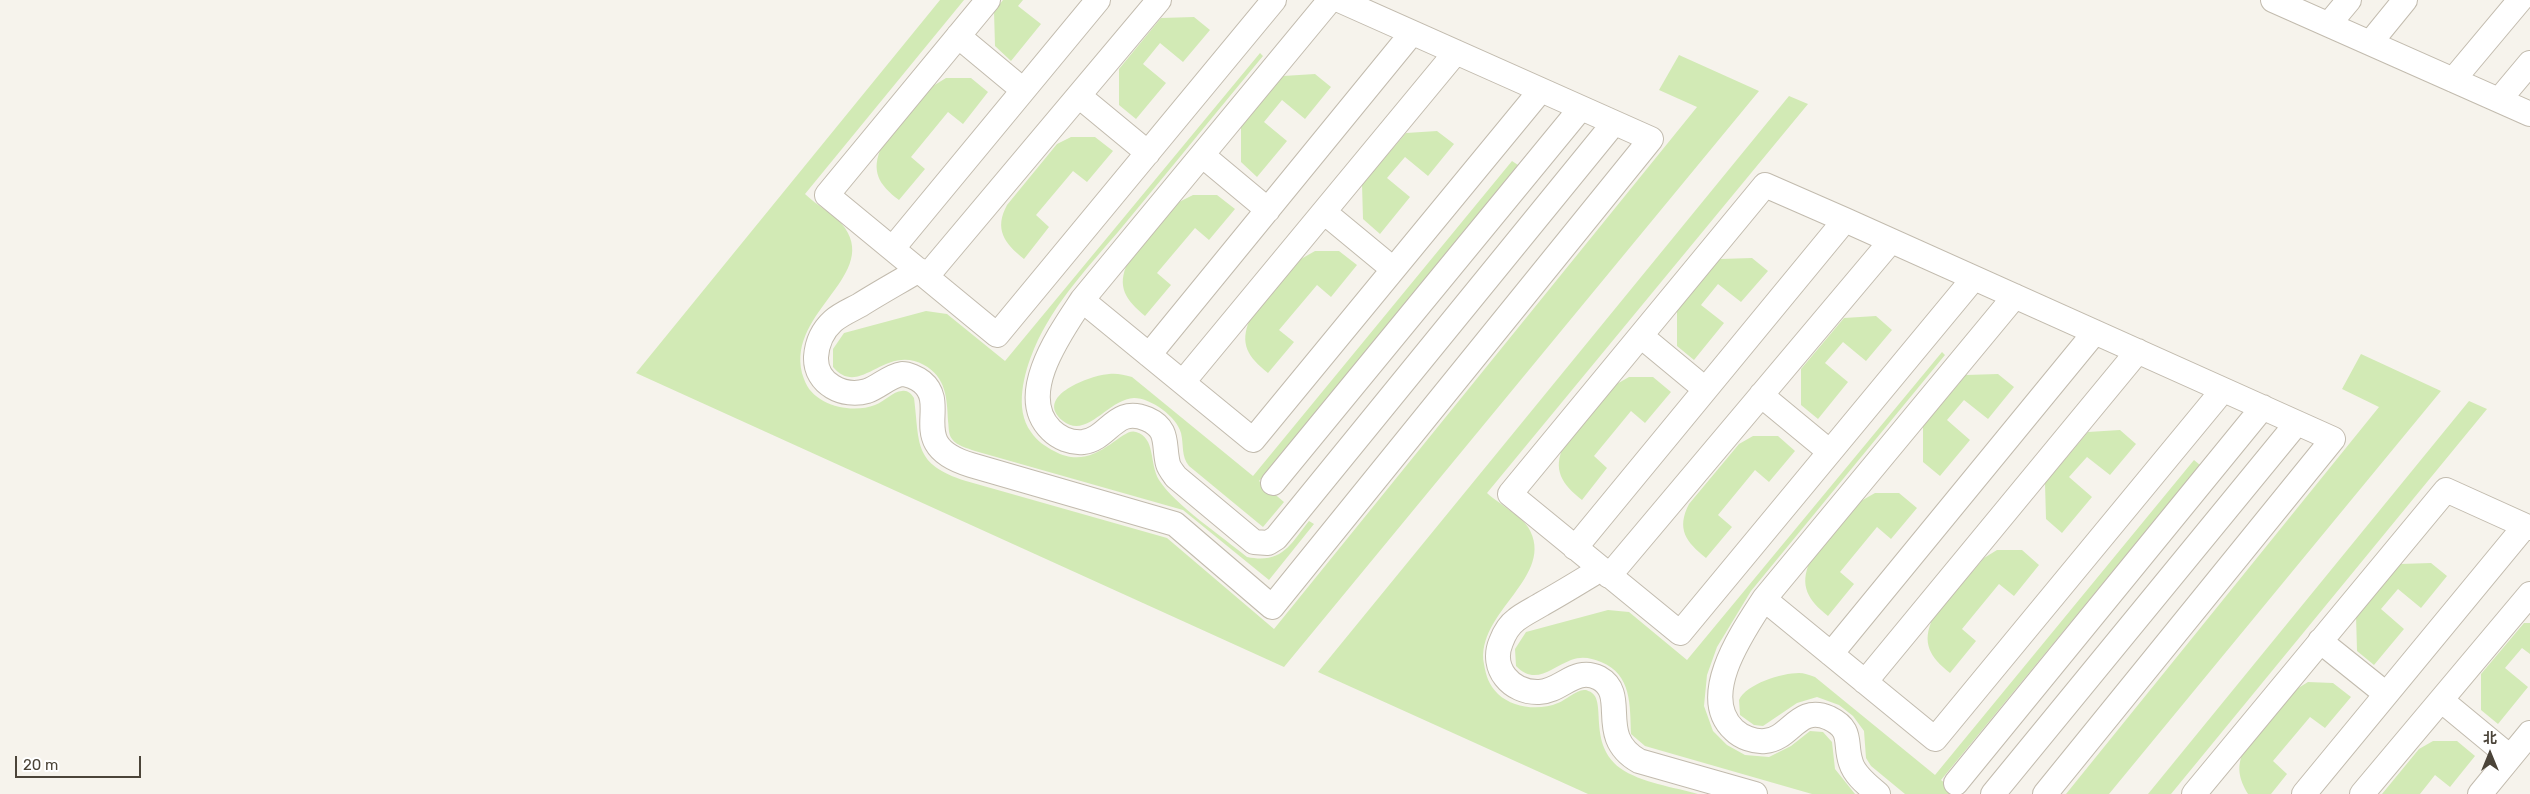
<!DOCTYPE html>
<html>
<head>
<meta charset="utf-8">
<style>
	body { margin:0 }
	#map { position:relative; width:2530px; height:794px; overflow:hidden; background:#f6f3ec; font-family:Rubik,"Noto Sans SC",sans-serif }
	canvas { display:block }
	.north { position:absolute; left:2465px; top:729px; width:50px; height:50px; -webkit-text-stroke:4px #fff; paint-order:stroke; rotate:0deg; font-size:14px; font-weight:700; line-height:20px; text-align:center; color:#4b4439 }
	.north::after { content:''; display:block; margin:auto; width:18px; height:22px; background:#4b4439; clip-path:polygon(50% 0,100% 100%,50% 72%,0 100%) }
	.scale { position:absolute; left:15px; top:756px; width:126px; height:22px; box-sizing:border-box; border:2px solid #4b4439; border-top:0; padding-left:6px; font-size:15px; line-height:18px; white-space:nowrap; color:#4b4439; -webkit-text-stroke:4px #fff; paint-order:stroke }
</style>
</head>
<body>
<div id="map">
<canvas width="2530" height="794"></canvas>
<div class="north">北</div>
<div class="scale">20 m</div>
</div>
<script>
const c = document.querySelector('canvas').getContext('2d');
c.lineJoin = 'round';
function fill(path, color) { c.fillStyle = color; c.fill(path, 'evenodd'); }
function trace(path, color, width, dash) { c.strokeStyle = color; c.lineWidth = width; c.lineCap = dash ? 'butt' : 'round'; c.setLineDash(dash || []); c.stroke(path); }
const green = new Path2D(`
	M940,0H964L805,194C816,205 836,215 845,228C879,278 781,315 804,379C813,406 852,414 875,405C884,402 893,391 902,391C907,390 911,393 914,398C920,445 913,464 966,481L1167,538L1274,629L1697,107L1659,90L1679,55L1759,91L1284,667L636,373Z
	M1003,0H1023L1018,6L1041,24L1011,61L995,46L994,11Z
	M1194,17L1210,30L1183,62L1160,43L1143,64L1166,83L1136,119L1119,105V69L1161,18Z
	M1260,53L1263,56C1216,113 1170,169 1123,226C1091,264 1054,302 1034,349C1024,373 1014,409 1031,432C1037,441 1046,447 1054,451C1095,474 1121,426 1136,432C1156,438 1149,463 1159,480C1174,504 1224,538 1247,557C1282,564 1290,545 1309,521L1314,524L1269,580L1183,510L975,451C967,448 957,446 952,439C948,434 949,427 948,421C947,398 946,377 924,365C885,343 860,399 833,367V349L844,333L926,311L947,314L1005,361Z
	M1315,74L1331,87L1305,119L1282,100L1264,122L1287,141L1257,177L1241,162V127L1283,76Z
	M946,78H971L988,92L963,124L948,112L911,157L925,169L899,200C879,185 870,171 882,146L933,86Z
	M1789,96L1808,104L1487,493C1498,503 1521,516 1528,527C1558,576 1475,612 1484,664C1486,676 1489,685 1498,694C1513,708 1539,711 1558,703C1566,700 1577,689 1585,690C1587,690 1591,692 1592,693C1606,703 1588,744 1620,768C1641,783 1674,787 1698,794H1588L1318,672Z
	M1437,131L1454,144L1428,176L1405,157L1387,178L1410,197L1380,234L1363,219L1362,184L1406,133Z
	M1071,137H1095L1113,151L1087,182L1073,171L1036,215L1049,227L1024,259C1004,243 994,229 1007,205L1057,144Z
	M1512,161L1518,165L1259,481L1284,502L1263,527L1189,466C1181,456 1184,446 1181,433C1177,417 1151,398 1134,398C1108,399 1087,440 1063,421C1032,396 1092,375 1109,374C1117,373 1124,375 1132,377L1253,476Z
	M1193,195H1217L1235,209L1209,240L1195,228L1157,273L1171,285L1145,316C1126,300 1116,287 1128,262L1179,202Z
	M1315,251H1339L1357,265L1331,297L1317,285L1279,330L1294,342L1268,373C1248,357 1239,344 1250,319L1301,259Z
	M1752,258L1768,271L1741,302L1718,284L1701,305L1724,323L1694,360L1677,346V310L1720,259Z
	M1876,316L1892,330L1866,361L1843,342L1825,363L1848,382L1818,419L1801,405V369L1844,318Z
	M1942,352L1945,355L1751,591L1717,647L1707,675L1704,706L1713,731L1727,745L1745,755L1769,757L1791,746L1810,731L1823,732L1832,742L1835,769L1855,794H1812L1645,746L1631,734C1630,706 1632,674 1601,662C1591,658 1582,656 1571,660C1551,668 1535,686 1516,666L1515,649L1526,632L1608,610L1629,612L1687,660Z
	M2361,354L2441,391L2109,794H2066L2379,407L2342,389Z
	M1998,374L2014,387L1988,419L1964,400L1947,420L1970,440L1940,476L1923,462V426L1966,375Z
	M1629,377H1653L1671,392L1645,423L1631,411L1594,456L1607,468L1582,500C1562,484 1552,470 1564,445L1615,385Z
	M2469,401L2487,409L2171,794H2148Z
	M2120,430L2136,444L2110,475L2087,457L2069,477L2092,497L2062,533L2046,519L2045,483L2088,432Z
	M1753,436H1778L1795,451L1769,482L1755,470L1718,515L1732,527L1706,558C1686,542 1676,529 1689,504L1739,444Z
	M2194,460L2200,465L1941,780L1959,794H1905L1871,766L1866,758L1864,731L1853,716L1839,705L1817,697L1797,703L1763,726L1754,725L1740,715L1739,700C1746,684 1782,673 1799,673C1804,673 1809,675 1815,677L1935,775Z
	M1875,493H1899L1917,508L1891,539L1877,527L1840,572L1854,584L1828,616C1808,600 1799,586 1810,561L1861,501Z
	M1997,550H2022L2039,565L2014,596L1999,584L1962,629L1976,641L1950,673C1930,657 1921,643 1933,618L1984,558Z
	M2431,563L2447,576L2421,608L2398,589L2381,609L2404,629L2374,665L2357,651L2356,615L2400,564Z
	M2524,623H2530V654L2522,648L2505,668L2528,687L2498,724L2481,710V674Z
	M2308,682L2333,683L2351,697L2325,728L2310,717L2273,761L2287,774L2271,794H2248C2239,779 2236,767 2244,750L2295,690Z
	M2433,741H2457L2475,756L2450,787L2435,775L2420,794H2382L2419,749Z`);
const service = new Path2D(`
	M988,0L827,195L997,335L1274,0
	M1330,0L1082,300L1253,440L1541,90
	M2273,0L2530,114
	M2329,24L2349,0
	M958,36L1023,90
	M2370,43L2405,0
	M2453,80L2520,0
	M1079,96L1148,153
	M2499,100L2530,63
	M1202,155L1268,210
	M1324,212L1393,269
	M893,248L1098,0
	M919,270C899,282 879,293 860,305C851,310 841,314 833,321C823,330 817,343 816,357C815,384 844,398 867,391C879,387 889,376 902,374C908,374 917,378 922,382C951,406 904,445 971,465L1175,524L1272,607L1651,139L1339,0
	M927,276L1159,0
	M1974,278L1680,633L1510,494L1765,185L1845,220L2333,439L2045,794
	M2015,296L1764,599L1935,739L2223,390
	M1082,300C1061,332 1015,395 1051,430C1059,438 1071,443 1083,442C1109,439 1115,405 1147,419C1170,429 1163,445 1168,464C1169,468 1173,473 1176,477L1254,542L1268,543L1276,538L1614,123
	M1641,336L1705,389
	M1149,355L1412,33
	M1183,382L1456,52
	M1761,395L1830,452
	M1273,483L1581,108
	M1575,548L1845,220
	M1601,569C1581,581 1562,593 1542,604C1534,609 1523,614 1516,620C1509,625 1504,634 1501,642C1490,668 1511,693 1539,692C1562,691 1575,666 1599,678C1630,695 1595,736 1639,761L1755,794
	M1609,576L1891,241
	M1764,599C1744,630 1697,696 1734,730C1741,737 1754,742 1765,741C1791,739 1798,704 1829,718C1854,730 1844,743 1851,763C1855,776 1869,786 1878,794
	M2320,641L2386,694
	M1831,654L2095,332
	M1865,682L2138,351
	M2441,700L2510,757
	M1956,783L2263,407
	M1993,794L2297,423
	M2194,794L2446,490L2530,528
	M2304,794L2525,526
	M2362,794L2530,594
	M2480,794L2530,733`);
fill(green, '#d2eab5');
trace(service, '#c2bbae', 26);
trace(service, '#fff', 24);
</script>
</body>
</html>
